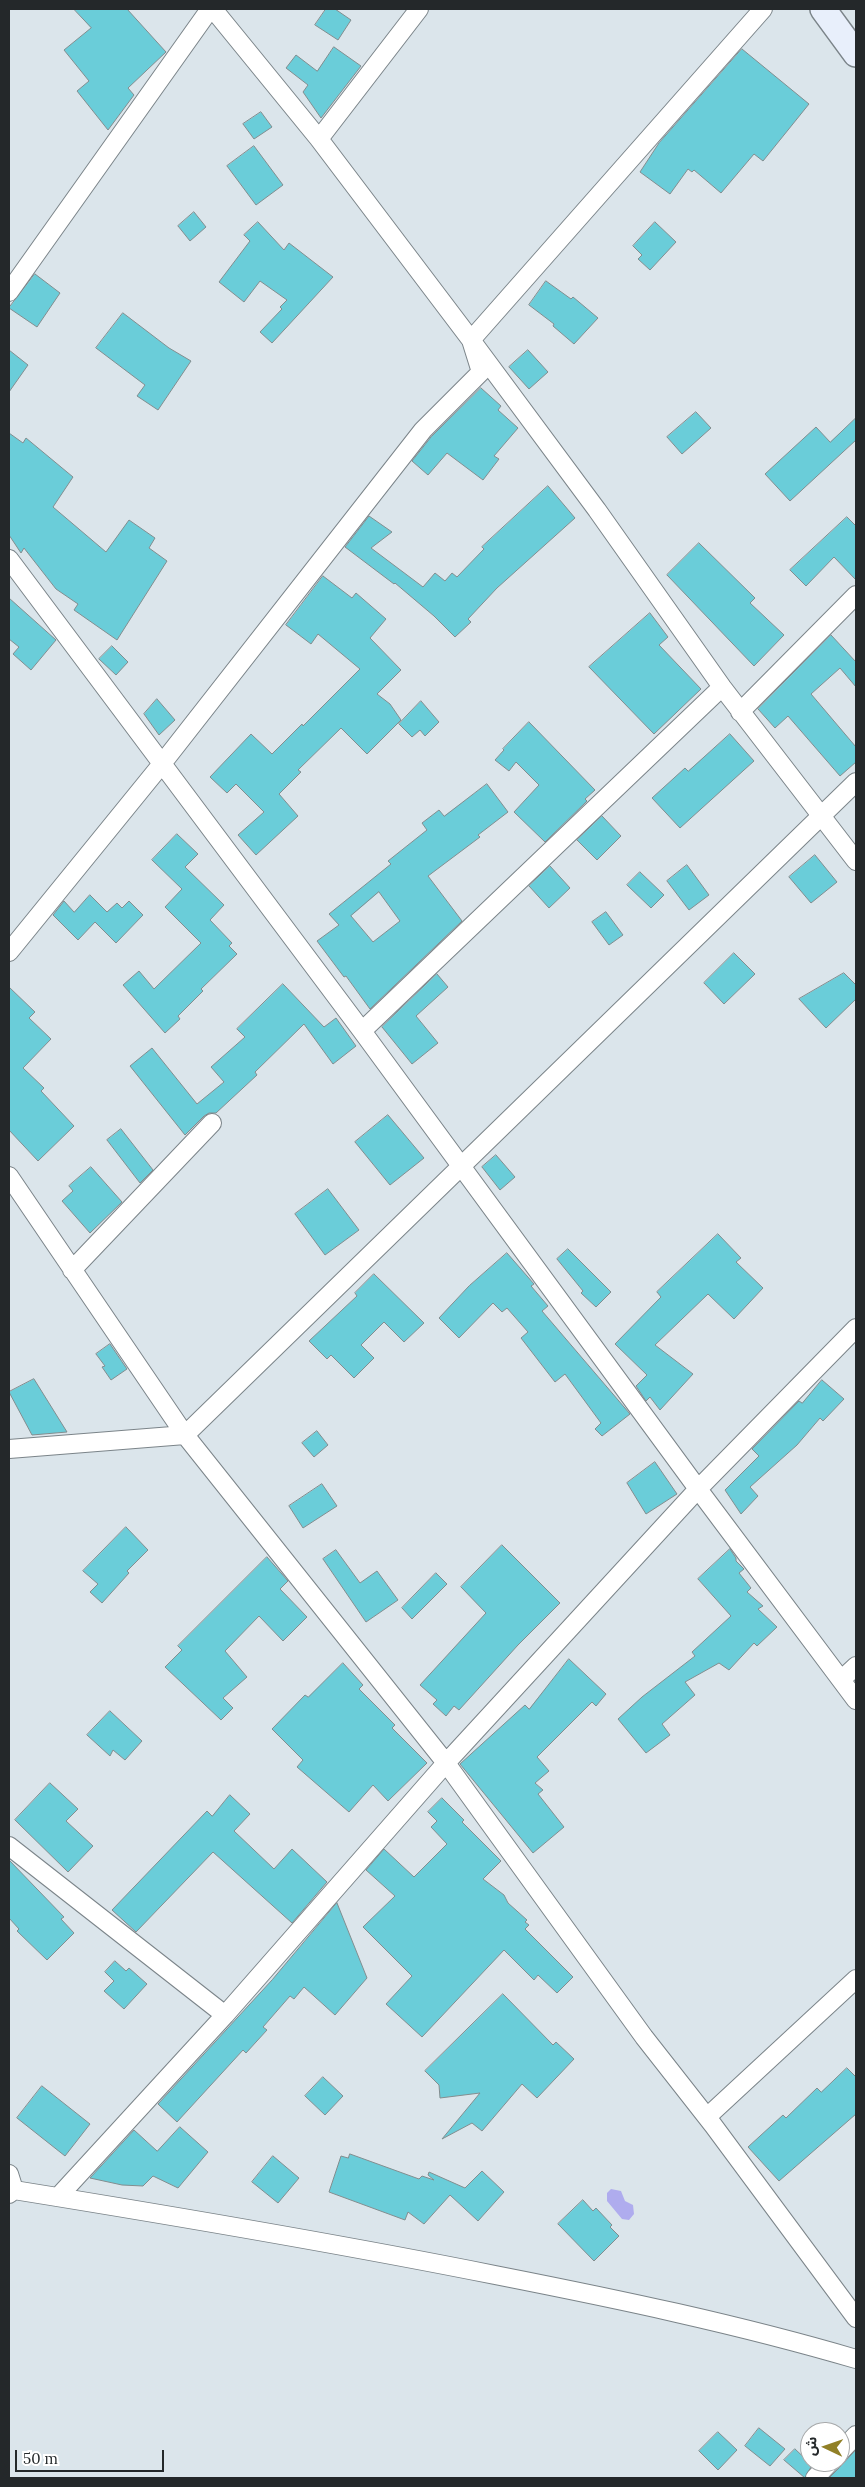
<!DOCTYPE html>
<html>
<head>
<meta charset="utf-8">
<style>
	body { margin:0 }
	#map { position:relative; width:865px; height:2487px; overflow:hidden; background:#dbe5eb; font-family:Lora,"Noto Sans Arabic",serif }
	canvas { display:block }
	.frame { position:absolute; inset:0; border:10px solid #24282a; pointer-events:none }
	.north { position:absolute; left:800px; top:2422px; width:50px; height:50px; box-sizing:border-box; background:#fff; border:1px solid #a7a9aa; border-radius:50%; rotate:273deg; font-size:14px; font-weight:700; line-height:20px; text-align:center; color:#24282a }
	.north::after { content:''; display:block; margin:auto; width:18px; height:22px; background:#918027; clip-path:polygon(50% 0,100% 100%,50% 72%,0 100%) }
	.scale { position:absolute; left:15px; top:2450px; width:149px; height:22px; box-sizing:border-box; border:2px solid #24282a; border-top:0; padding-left:6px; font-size:15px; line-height:18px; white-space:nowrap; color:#24282a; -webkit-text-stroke:4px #fff; paint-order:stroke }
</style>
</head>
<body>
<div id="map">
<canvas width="865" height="2487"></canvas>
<div class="frame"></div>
<div class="north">ش</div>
<div class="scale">50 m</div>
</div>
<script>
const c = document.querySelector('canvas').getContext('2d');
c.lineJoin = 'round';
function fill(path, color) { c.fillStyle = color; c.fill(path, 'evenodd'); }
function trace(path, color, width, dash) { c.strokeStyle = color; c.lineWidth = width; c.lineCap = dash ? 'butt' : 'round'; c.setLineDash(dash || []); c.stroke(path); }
const water = new Path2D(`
	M611,2189L621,2191L625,2201L633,2205L634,2214L629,2220L622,2219L607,2201V2193Z`);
const building = new Path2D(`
	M74,9H127L166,52L128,88L134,95L108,130L77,91L89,81L64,50L91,28Z
	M326,9H335L351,20L338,40L315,25Z
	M334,47L361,66L321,118L303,92L308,85L286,68L296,55L317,71Z
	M742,49L809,104L763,161L754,154L721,193L694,170L692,172L688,169L670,194L640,172L659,143Z
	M261,112L272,127L254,139L243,124Z
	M254,146L283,185L256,205L227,166Z
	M194,212L206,227L190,241L178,226Z
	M258,222L284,250L289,243L333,277L272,343L260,332L282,309L280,307L287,300L260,281L244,302L219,282L250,241L244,235Z
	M655,222L676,242L650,270L638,259L642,255L633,246Z
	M35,274L60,293L37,327L9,308Z
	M546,281L571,299L573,297L598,318L574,344L553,326L554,324L529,305Z
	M123,313L169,348L191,361L158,410L137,396L145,385L96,348Z
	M9,350L28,365L9,392Z
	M528,350L548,372L529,389L509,367Z
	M481,388L501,406L498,410L518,428L494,456L499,459L483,480L447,453L428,475L412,461L431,437Z
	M696,412L711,428L682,454L667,437Z
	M856,418V440L790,501L765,474L816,427L830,442Z
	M9,433L23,443L26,438L73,477L53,507L106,552L129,520L155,538L149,548L167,561L117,640L74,610L78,604L56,589L24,548L21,553L9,535Z
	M548,486L575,518L497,588L468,619L471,622L455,637L434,616L395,583L394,584L345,547L369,516L392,532L371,548L423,587L435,573L445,581L452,573L457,577L484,549L482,547Z
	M847,517L856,526V580L834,557L806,586L790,570Z
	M699,543L755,598L750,603L784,635L754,666L667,575Z
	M323,576L352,598L356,593L386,619L370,638L401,670L377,694L390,704L401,720L367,754L341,728L298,770L301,772L279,794L298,816L256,855L238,835L264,812L236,784L227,793L210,777L251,734L272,754L302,724L303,726L360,669L318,634L311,644L286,625Z
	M9,598L56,640L31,670L13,654L19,647L9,639Z
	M650,613L668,637L659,645L701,689L654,734L589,667Z
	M831,635L856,662V687L840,668L811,694L856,747V762L840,776L788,716L775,728L758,709Z
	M112,646L128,662L116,675L99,659Z
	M157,699L175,720L159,735L144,714Z
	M421,701L439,722L425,736L420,730L412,737L399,724Z
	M529,722L595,790L585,799L587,801L545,842L514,812L539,785L516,762L509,771L495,760L504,750L503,749Z
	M730,734L754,761L680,828L652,798L685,768L688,771Z
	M487,784L508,812L478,835L480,837L428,876L462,921L370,1009L346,976L344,977L317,941L339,925L329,914L391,864L388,861L427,830L422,823L439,810L444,816ZM379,892L400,921L373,942L351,916Z
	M602,816L621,836L597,860L577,840Z
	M177,834L198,854L185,867L224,905L210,920L232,943L229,946L237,954L201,989L203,991L178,1016L180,1019L165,1033L123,985L139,971L154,989L201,943L165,907L182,889L152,860Z
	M815,855L837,882L811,903L789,877Z
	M687,865L709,895L689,910L667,881Z
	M550,866L570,888L549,908L529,886Z
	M640,872L664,895L651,908L627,885Z
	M90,895L107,912L117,903L122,908L129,901L143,915L116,943L95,922L78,940L53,915L64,901L74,912Z
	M606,912L623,935L609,945L592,922Z
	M734,953L755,974L724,1004L704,983Z
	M844,973L856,985V999L826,1028L799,999Z
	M437,974L448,987L416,1016L438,1043L412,1064L382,1027Z
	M283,984L324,1027L336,1018L356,1046L333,1064L304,1024L255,1072L257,1075L216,1113H209L204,1116L185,1135L130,1066L152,1048L197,1104L224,1082L211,1067L245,1037L237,1029Z
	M9,987L35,1012L29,1018L51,1039L23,1068L44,1088L41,1091L74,1126L38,1161L9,1130Z
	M388,1115L424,1158L390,1185L355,1142Z
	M121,1129L153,1170L140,1183L107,1140Z
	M496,1155L515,1177L500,1190L482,1167Z
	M91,1167L122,1202L90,1233L62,1201L73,1191L69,1186Z
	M328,1189L359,1230L325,1255L295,1214Z
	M718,1234L741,1258L736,1262L763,1288L734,1319L708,1294L655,1345L693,1374L660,1410L650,1397L646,1401L636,1386L647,1375L615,1344L661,1297L657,1292Z
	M568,1249L611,1292L596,1307L581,1293L583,1291L557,1259Z
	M507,1253L534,1284L531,1286L548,1306L542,1311L630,1414L602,1436L595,1429L601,1423L565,1374L555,1382L521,1338L528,1332L507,1308L502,1312L493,1303L459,1338L439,1318L469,1286Z
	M374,1274L424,1323L404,1342L384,1322L361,1345L374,1358L354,1378L331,1355L327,1359L309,1341L357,1296L355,1293Z
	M110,1344L127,1369L111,1380L102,1367L105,1366L96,1354Z
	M34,1379L67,1432L32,1435L9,1392Z
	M822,1380L844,1399L823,1421L820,1418L797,1445L750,1487L758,1496L741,1514L725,1490L759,1456L752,1449L799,1401L802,1403Z
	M317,1431L328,1445L314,1457L302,1443Z
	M655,1462L677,1494L646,1514L627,1483Z
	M322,1484L337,1506L303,1528L289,1506Z
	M126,1527L148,1550L127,1571L129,1573L102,1603L90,1592L98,1584L83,1571Z
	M502,1545L560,1603L518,1645L459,1710L454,1706L446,1716L433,1704L437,1700L420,1685L486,1613L461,1587Z
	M730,1549L736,1558V1561L744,1569L739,1573L751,1588L747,1592L763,1606L758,1609L777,1627L757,1646L754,1643L729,1670L719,1663L685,1682L695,1695L662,1724L670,1735L646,1753L618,1719L642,1697L695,1656L692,1652L731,1616L698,1579Z
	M336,1550L360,1583L377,1571L398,1600L366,1622L323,1559Z
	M267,1557L288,1581L280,1589L307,1617L283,1641L259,1616L225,1651L247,1677L223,1698L233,1708L221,1720L165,1667L182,1650L178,1646Z
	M436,1573L447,1584L412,1619L402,1608Z
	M569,1659L606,1694L596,1706L592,1702L537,1757L549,1771L535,1783L543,1790L538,1794L564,1827L533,1853L460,1764L525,1705L529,1709Z
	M343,1663L363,1685L359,1689L395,1725L392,1728L427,1763L388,1801L373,1785L349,1812L297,1767L303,1760L272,1729L305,1695L308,1697Z
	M110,1711L142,1741L125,1760L113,1750L110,1756L87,1735Z
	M50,1783L78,1809L66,1821L93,1846L68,1872L15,1820Z
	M230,1795L250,1814L234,1831L274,1869L292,1849L327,1882L292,1923L213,1852L136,1932L112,1910L207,1811L212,1816Z
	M442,1798L464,1820L462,1822L501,1861L483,1879L504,1895L508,1903L527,1920L525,1922L529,1925L525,1929L573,1977L557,1993L538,1975L534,1980L504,1950L422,2037L386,2004L412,1976L363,1927L395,1896L366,1870L384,1849L414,1877L447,1844L431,1827L437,1821L428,1812Z
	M9,1860L64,1917L61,1919L74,1933L47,1960L17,1931L19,1929L9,1918Z
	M337,1903L367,1978L335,2015L304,1987L294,1999L290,1996L263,2027L267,2030L246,2053L243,2050L177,2122L158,2104L272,1980Z
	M115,1961L126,1971L129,1968L147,1984L124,2009L104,1991L114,1981L105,1972Z
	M503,1994L553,2045L556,2042L574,2059L537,2098L522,2084L482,2131L472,2123L442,2139L480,2093L440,2098L439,2085L425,2071Z
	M847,2068L856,2077V2114L779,2181L748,2147L783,2115L786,2118L817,2088L821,2092Z
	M323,2077L343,2096L325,2115L305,2096Z
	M42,2086L90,2124L65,2156L17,2118Z
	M180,2127L208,2152L178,2188L153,2176L143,2186L122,2185L90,2178L134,2130L157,2151Z
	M350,2154L419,2179L422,2176L434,2180L428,2175L429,2172L465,2188L482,2171L504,2192L478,2221L450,2195L424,2224L408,2212L405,2220L329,2192L341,2156L348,2158Z
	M273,2156L299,2178L278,2203L252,2182Z
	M583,2200L593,2211L596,2208L612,2225L610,2227L619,2236L594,2261L558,2224Z
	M759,2428L785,2449L770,2466L745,2446Z
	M718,2432L737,2450L718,2470L699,2451Z
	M795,2449L812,2465L805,2478L784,2460Z
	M856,2450V2478H829L839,2468Z`);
const street = new Path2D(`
	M213,9L319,139L471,340L597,510L722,687L856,861
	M319,139L419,9
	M9,292L210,9
	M9,559L362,1031L698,1489L856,1700
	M740,712L856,595
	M9,952L161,765L423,430L481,372L471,340L763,9
	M362,1031L722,687
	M9,1176L185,1435L446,1763L644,2037L713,2125L856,2318
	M72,1270L212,1123
	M9,1449L185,1435L856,782
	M841,1680L856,1666
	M9,1846L225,2015
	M707,2117L856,1979
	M9,2174L14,2190
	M9,2194L14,2190C175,2216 335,2243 495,2275C617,2299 737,2324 856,2359
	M58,2197L225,2015L446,1763L698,1489L856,1328
	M840,2452L856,2435
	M815,2478L830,2462`);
const secondary = new Path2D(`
	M823,9L856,54`);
fill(water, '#afacee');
fill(building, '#6acdd9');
trace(building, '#828d8f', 1);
trace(street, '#7b8489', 20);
trace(secondary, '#7b8489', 28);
trace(street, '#fff', 18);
trace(secondary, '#e8effb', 25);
</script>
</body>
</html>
